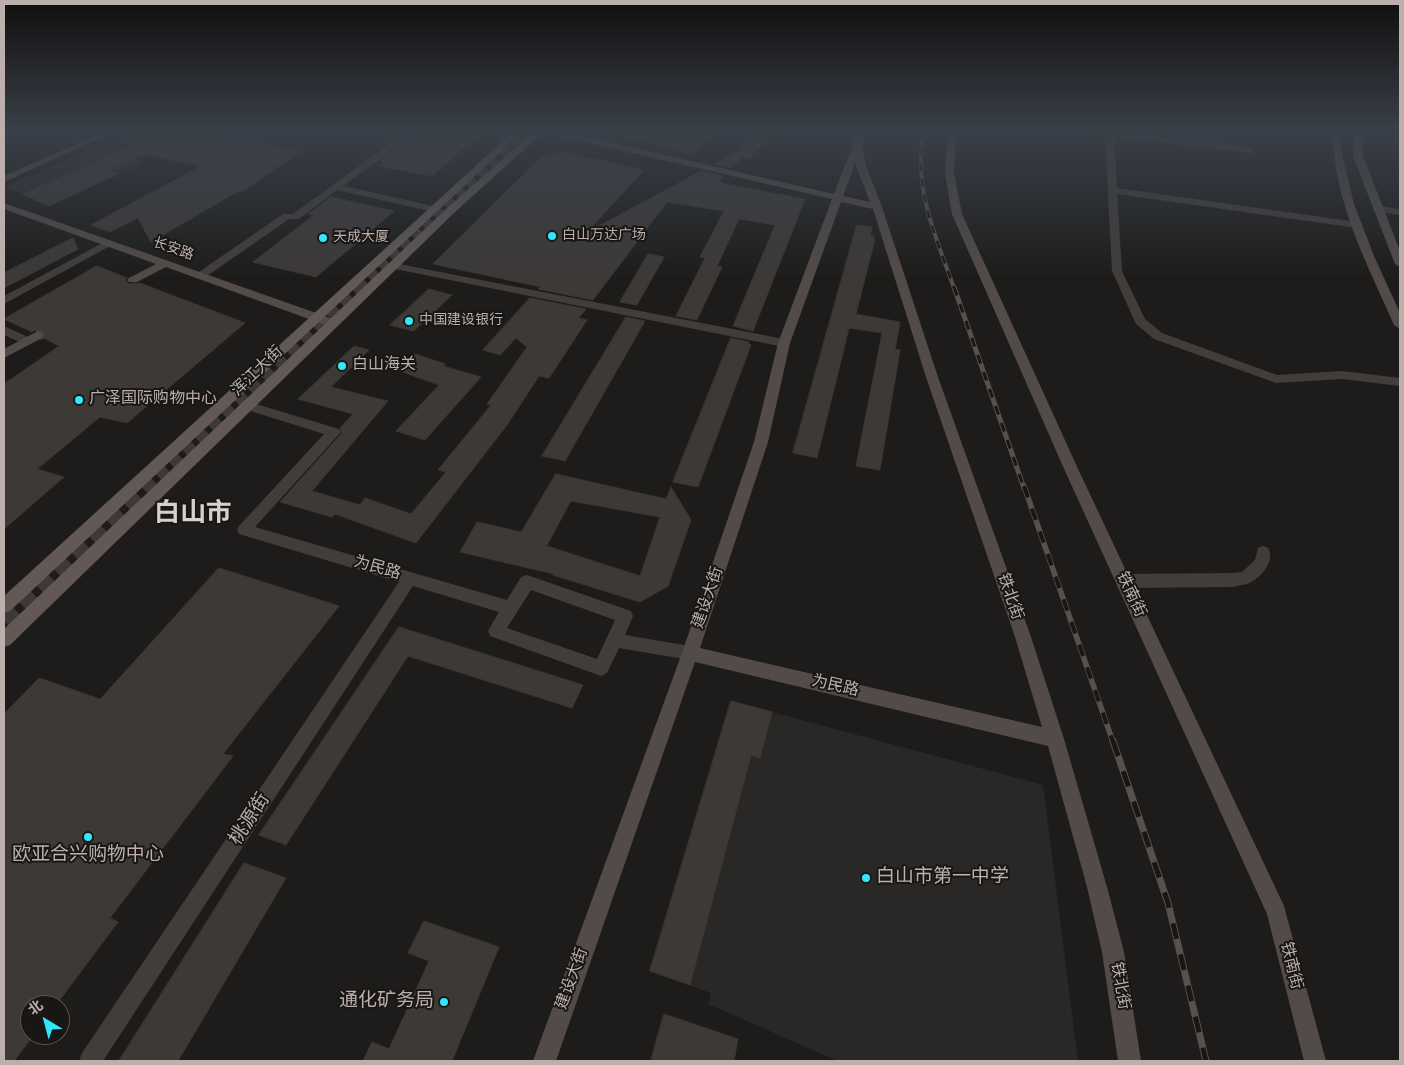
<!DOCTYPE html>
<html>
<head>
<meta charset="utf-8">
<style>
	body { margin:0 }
	#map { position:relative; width:1404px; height:1065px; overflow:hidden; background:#1d1c1a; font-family:Overpass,"Noto Sans SC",sans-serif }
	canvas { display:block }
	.frame { position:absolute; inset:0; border:5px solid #bdafac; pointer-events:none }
	.north { position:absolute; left:20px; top:995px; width:50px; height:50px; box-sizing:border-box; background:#181715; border:1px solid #5a5451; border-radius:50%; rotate:323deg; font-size:14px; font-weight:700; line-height:20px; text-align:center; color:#bdafac }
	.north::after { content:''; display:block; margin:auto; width:18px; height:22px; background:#33e6fd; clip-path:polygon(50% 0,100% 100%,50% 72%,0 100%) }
</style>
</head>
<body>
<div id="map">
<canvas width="1404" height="1065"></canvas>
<div class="frame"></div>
<div class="north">北</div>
</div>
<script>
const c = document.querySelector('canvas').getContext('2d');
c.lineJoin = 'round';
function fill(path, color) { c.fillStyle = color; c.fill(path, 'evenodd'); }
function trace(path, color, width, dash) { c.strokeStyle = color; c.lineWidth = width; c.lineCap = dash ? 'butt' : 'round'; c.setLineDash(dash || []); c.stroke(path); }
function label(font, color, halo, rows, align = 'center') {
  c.font = font + ' Overpass,"Noto Sans SC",sans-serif'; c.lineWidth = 4; c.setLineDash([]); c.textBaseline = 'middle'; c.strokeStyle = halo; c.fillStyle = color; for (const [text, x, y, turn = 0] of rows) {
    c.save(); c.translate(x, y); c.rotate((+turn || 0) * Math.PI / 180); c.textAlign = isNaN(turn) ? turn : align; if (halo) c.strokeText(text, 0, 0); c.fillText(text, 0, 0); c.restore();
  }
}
const built = new Path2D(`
	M98,146L142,163L49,206L5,187Z
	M731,701L1043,785L1078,1061H838L708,1004L711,993L650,971Z`);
const building = new Path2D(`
	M141,131H195L301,151L242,192L238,191L151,242L138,218L110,232L91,225L201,166L144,154L109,170L118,174L49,206L23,194L133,144L119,141Z
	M419,131H483L432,176L379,166L384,163L381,161Z
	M620,131H694L712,135L692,154L620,136Z
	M757,131H775L749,159L742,157L731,168L714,164L738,151Z
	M563,152L644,170L586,233L701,171L724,176L718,182L729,185L805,199L753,331L733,326L775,225L739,219L717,266L722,267L697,320L676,316L705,258L700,257L724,211L667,202L593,300L538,289L541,287L433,264L541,157Z
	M331,197L394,211L316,277L253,262L314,215L309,214Z
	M857,225L872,227L870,235L874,236L873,239H875L856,314L900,322L895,349L900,350L880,470L856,466L882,333L849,328L817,458L793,453Z
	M73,238L78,249L4,288V273Z
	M648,254L664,257L637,305L620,302Z
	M97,266L127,278L125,280L129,284L140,283L245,323L127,423L100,417L37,469L64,477L4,529V384L59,346L44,338L46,334L42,330L37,329L32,332L4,319Z
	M429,289L452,295L414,331L390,325Z
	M530,298L586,309L579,318L587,320L549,378L539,376L507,425L416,543L335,514L332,517L280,502L342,433L340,428L353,414L298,399L354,346L369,350L331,387L388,401L312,491L360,505L365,498L411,514L446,472L438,470L491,405L487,404L527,347L516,338L500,355L483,350Z
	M626,317L645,321L565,461L542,456Z
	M731,338L749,342L748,344L751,345L698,487L673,482Z
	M415,354L445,364L443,366L481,377L425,440L396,431L439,385L397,370Z
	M556,474L666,499L671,487L691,520L668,586L640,602L553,575L554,574L460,552L477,522L521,532ZM571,501L660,517L640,576L547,546Z
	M219,568L339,606L223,754L233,756L110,918L118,922L56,1005H30V1040L14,1061H4V714L39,678L100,699Z
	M399,627L583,685L572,708L408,656L286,845L259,835Z
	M731,701L772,712L760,758L751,755L690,985L650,971Z
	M244,863L286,878L178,1061H119Z
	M424,921L499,947L452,1061H363L372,1042L389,1049L429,961L408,953Z
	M664,1014L738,1039L734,1061H651Z`);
const streetTunnelFar2 = new Path2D(`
	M358,288L529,131`);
const streetTunnelFar1 = new Path2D(`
	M144,488L359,287`);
const streetTunnel = new Path2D(`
	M4,621L145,486`);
const secondaryTunnelFar1 = new Path2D(`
	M119,288L133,280`);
const secondaryTunnel = new Path2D(`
	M38,335L121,287`);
const street = new Path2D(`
	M402,131H412L398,142L397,147L343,186L438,207V211L434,212L337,190L299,219H289L204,278H196L194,276L196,274L283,214H293L389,144L391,139Z
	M1089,131H1115L1250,147L1255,150L1250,153L1114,136L1117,188L1357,222L1362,225L1357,228L1117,194L1122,271L1145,319L1162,333L1277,375L1342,371L1400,378V386L1342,379L1276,383L1154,339L1136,324L1112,271L1105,135L1090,133Z
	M1377,206L1400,209V215L1373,211V207Z
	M108,240L112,241L113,243L112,245L4,304V296Z
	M394,263L784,339L790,343L784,347L390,268L389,266L390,264Z
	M4,326L30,338L32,341L26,345L4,335Z
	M246,401L339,429L341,432L255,527L507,600L521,577L527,575L631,611L633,616L625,635L690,646L696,648L698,653L696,658L690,660L619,648L607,673L601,676L490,636L488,631L499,612L413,586L103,1061H79L82,1053L399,582L239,534L237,530L239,526L324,434L241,408L239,405L241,402ZM531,590L615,620L597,659L507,628Z
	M1263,546L1268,548C1275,560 1263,575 1253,581C1248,585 1239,585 1233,587L1124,588L1118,586L1116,581L1118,576L1124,574L1233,573L1242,572L1255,560L1258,548Z`);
const secondary = new Path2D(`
	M105,131H116L4,182V176Z
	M546,131H561L834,194L858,131H866L862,144L866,166L882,207L938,377L1031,637L1064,739L1107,887L1124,952L1141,1061H1118L1102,952L1087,887L1048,746L695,662L556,1061H533L682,653L754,442L778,343L832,199L550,134ZM856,161V166L870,202L843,196ZM841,202L873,209L926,377L1015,637L1042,727L700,648L768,442L790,343Z
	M948,131H956L954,173L962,214L1079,471L1284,906L1326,1061H1304L1267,914L1065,471L952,214L945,173Z
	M1333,131H1341L1342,154L1354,204L1374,256L1400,313V329L1394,325C1367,263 1333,201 1333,131Z
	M1355,131H1363V156L1400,251V267L1395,264L1353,156Z
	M4,203L336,320L338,323L332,327L328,326L166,267L137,282H129L127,280L129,278L156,264L4,209Z
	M38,331L42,332L44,335L42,338L4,358V349Z`);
const primary = new Path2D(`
	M514,131H523L10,611L4,613V596Z
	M535,131H544L454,213L10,645L4,647V629L446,209Z`);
const railFar3 = new Path2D(`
	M924,131C912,186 936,237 954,288`);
const railFar2 = new Path2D(`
	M954,287L1024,488`);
const railFar1 = new Path2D(`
	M1024,486L1113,742`);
const rail = new Path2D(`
	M1113,741L1168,903L1206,1061`);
const markers = [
	[552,236,5,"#33e6fd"],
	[323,238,5,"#33e6fd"],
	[409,321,5,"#33e6fd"],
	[342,366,5,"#33e6fd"],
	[79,400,5,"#33e6fd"],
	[88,837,5,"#33e6fd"],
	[866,878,5,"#33e6fd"],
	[444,1002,5,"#33e6fd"]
];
const farPoinames = [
	["白山万达广场",562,236],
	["天成大厦",333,238],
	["中国建设银行",419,321]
];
const farStreetnames = [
	["长安路",173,250,19]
];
const poiNames = [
	["白山海关",352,366],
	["广泽国际购物中心",89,400]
];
const streetNames = [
	["浑江大街",258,372,-44],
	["为民路",377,569,16],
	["铁南街",1130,595,65],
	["铁北街",1009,597,71],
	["建设大街",709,598,-71],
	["为民路",835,687,13],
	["铁南街",1290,966,76],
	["建设大街",573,979,-70],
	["铁北街",1119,986,80]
];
const nearStreetnames = [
	["桃源街",251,820,-57]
];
const nearPoinames = [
	["欧亚合兴购物中心",88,856],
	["白山市第一中学",876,878,"left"],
	["通化矿务局",434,1002,"right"]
];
const townNames = [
	["白山市",193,516]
];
fill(built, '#2a2826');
fill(building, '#3c3937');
trace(building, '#393734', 1);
trace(streetTunnelFar2, '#3d3937', 10, [10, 5]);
trace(streetTunnelFar1, '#3d3937', 12, [12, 6]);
trace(streetTunnel, '#3d3937', 16, [16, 8]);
trace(secondaryTunnelFar1, '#3d3937', 10, [10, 5]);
trace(secondaryTunnel, '#3d3937', 12, [12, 6]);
fill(street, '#423d3b');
fill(secondary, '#534b49');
fill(primary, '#625957');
trace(railFar3, '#58504e', 4);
trace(railFar2, '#58504e', 5);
trace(railFar1, '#58504e', 5.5);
trace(rail, '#58504e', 7);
trace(railFar3, '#181715', 2.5, [8]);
trace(railFar2, '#181715', 3, [9]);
trace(railFar1, '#181715', 4, [12]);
trace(rail, '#181715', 5, [16]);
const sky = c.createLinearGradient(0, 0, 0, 280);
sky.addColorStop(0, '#100f0e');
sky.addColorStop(0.47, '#3a4049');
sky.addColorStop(1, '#3a404900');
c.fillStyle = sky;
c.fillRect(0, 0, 1404, 280);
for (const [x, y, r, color] of markers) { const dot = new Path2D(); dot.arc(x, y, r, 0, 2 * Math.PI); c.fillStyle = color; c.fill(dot); trace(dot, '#181715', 2); }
label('14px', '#bdafac', '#181715', farPoinames, 'left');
label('14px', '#bdafac', '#181715', farStreetnames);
label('16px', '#bdafac', '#181715', poiNames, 'left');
label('16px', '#bdafac', '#181715', streetNames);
label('19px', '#bdafac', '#181715', nearStreetnames);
label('19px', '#bdafac', '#181715', nearPoinames);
label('bold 26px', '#d9d0ce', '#181715', townNames);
</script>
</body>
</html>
